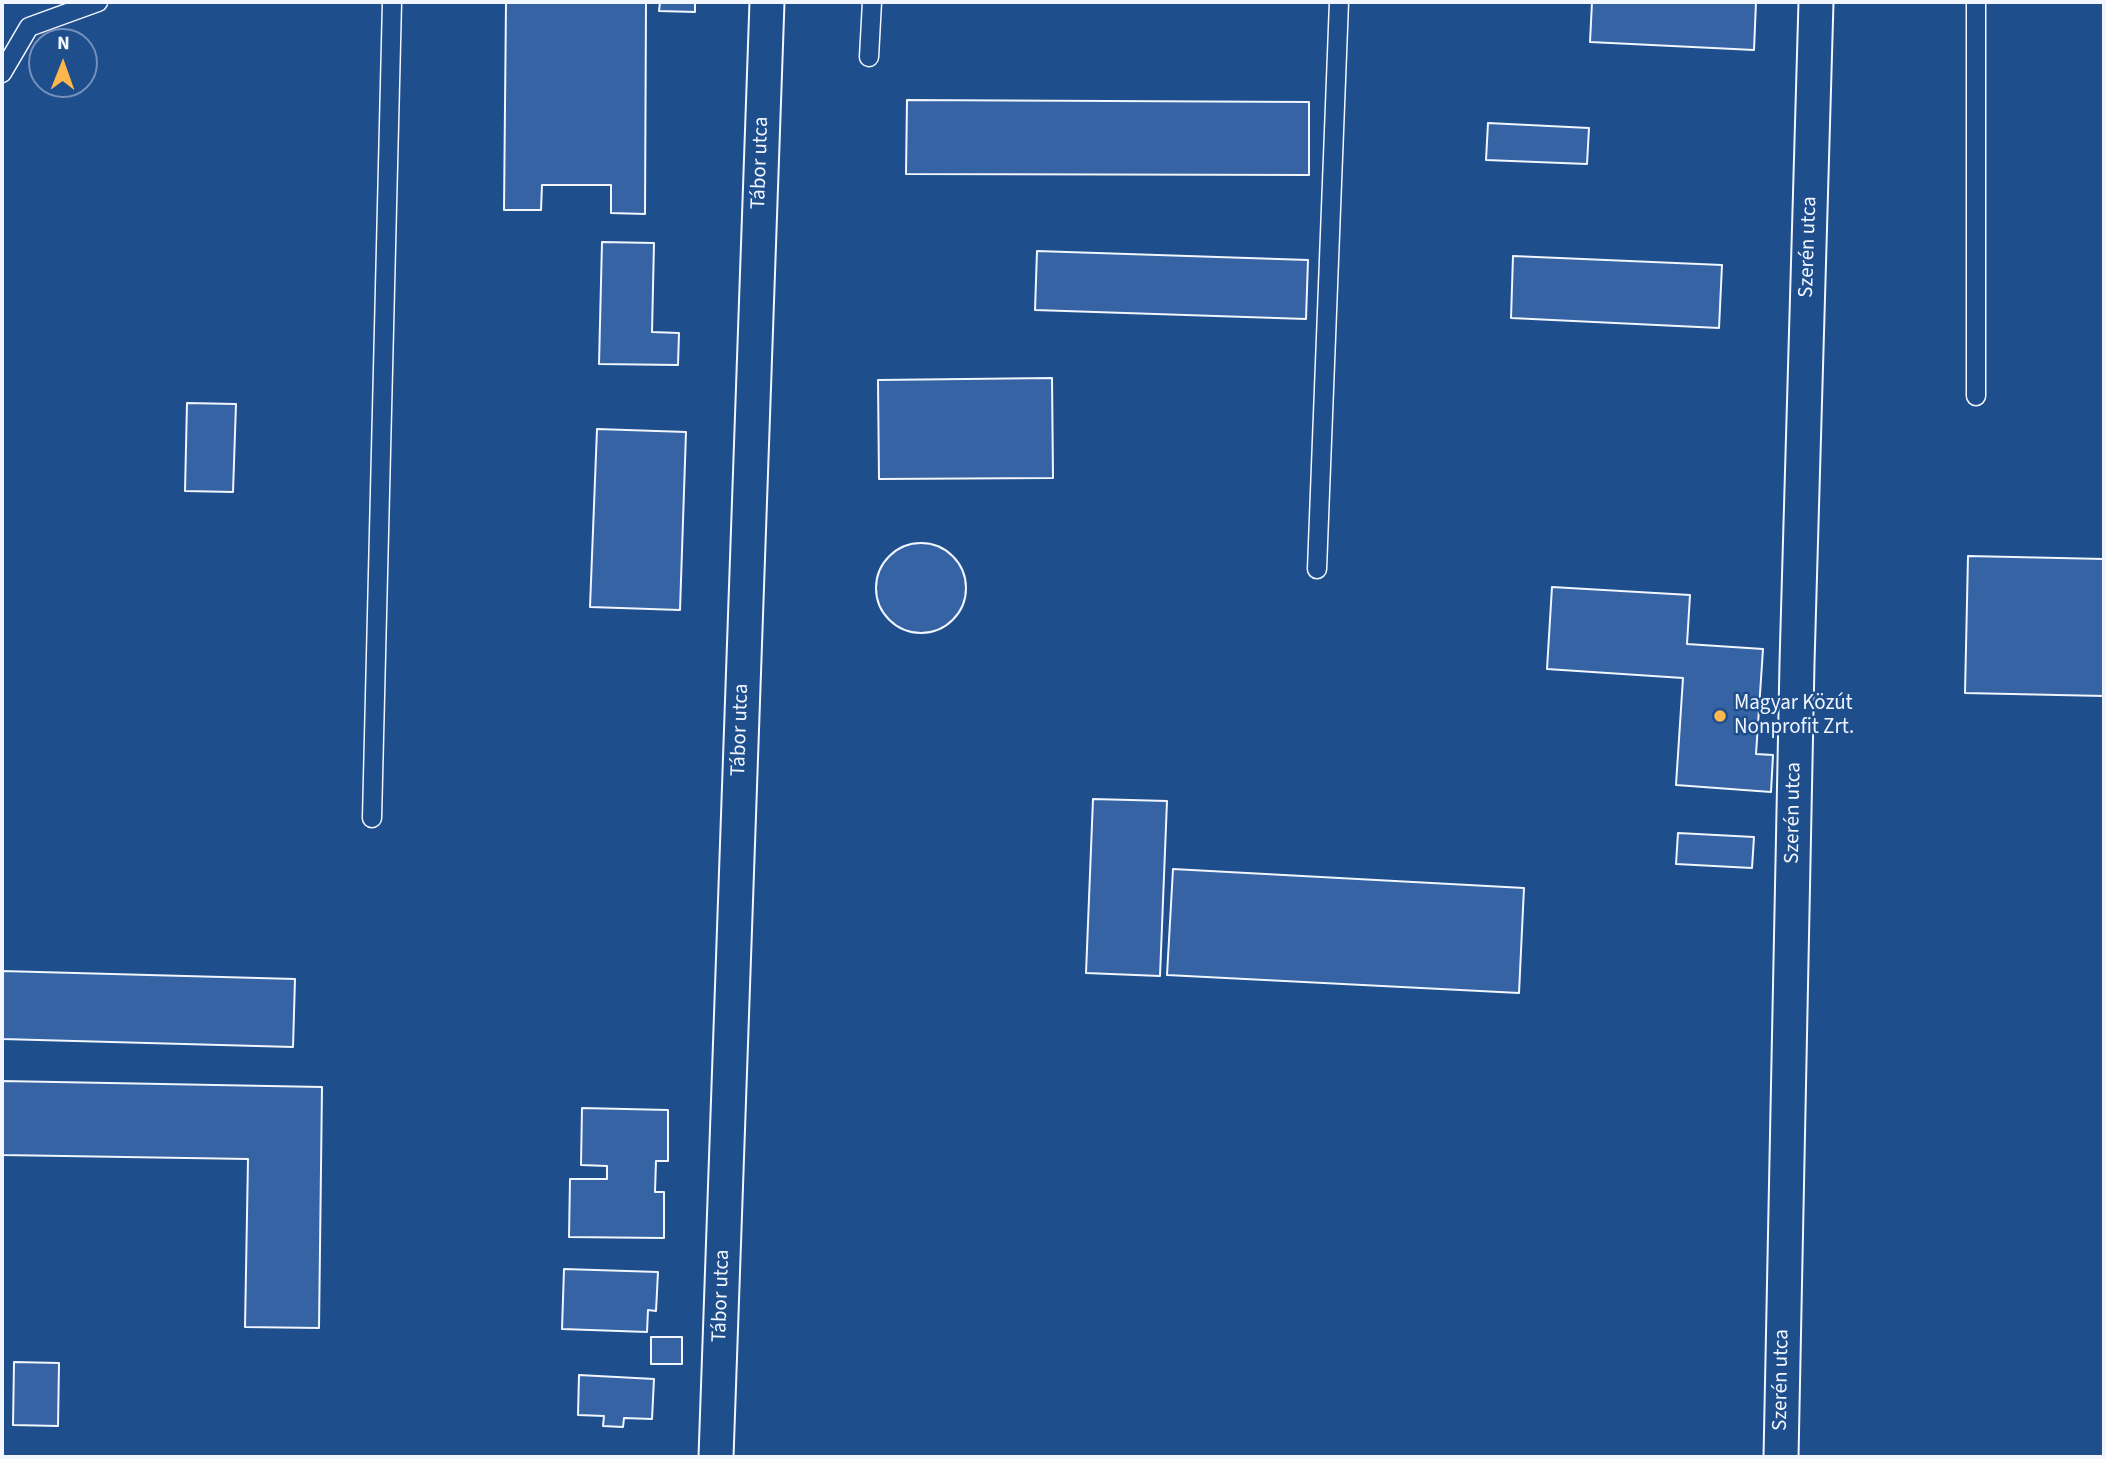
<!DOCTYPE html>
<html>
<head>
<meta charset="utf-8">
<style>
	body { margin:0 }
	#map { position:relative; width:2106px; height:1459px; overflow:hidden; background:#1f4e8c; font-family:"Source Sans 3",sans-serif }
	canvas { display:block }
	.frame { position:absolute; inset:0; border:4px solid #f2f6ff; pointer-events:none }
	.north { position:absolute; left:28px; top:28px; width:70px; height:70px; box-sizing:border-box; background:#1f4e8c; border:2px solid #7391ba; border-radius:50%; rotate:1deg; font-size:19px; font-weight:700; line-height:28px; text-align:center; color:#f2f6ff }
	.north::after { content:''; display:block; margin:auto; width:24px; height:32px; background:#ffb74d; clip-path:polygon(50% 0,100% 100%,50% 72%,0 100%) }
</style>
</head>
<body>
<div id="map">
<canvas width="2106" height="1459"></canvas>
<div class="frame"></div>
<div class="north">N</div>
</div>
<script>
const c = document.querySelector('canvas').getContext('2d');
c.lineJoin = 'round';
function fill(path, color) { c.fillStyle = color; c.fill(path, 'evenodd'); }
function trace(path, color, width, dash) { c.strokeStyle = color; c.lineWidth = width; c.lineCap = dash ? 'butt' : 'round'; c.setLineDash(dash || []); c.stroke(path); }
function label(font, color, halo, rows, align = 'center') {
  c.font = font + ' "Source Sans 3",sans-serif'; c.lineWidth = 5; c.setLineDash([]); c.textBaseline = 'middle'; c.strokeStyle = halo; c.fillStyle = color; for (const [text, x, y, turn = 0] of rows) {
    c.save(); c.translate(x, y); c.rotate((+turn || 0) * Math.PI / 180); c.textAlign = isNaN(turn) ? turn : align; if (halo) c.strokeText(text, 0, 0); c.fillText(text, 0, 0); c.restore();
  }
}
const building = new Path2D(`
	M506,2H646L645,214L611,213V185H542L541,210H504Z
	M660,2H695V12L659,11Z
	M1592,2H1756L1754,50L1590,42Z
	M907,100L1309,102V175L906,174Z
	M1488,123L1589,128L1587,164L1486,160Z
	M602,242L654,243L652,332L679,333L678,365L599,364Z
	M1037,251L1308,260L1306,319L1035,310Z
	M1513,256L1722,265L1719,328L1511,318Z
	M1052,378L1053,478L879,479L878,380Z
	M187,403L236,404L233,492L185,491Z
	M597,429L686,432L680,610L590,607Z
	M876 588a45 45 0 1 1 90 0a45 45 0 1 1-90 0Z
	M1968,556L2104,559V696L1965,693Z
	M1552,587L1690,595L1687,644L1763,649L1756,754L1773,755L1771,792L1676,785L1683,678L1547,669Z
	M1093,799L1167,801L1160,976L1086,973Z
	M1678,833L1754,837L1752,868L1676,864Z
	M1173,869L1524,888L1519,993L1167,975Z
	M2,971L295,979L293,1047L2,1039Z
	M2,1081L322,1087L319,1328L245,1327L248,1159L2,1155Z
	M582,1108L668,1110V1161H656L655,1192H664V1238L569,1237L570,1179H607V1166L581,1165Z
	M564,1269L658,1272L656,1311L648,1310L647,1332L562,1329Z
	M651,1337H682V1364H651Z
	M14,1362L59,1363L58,1426L13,1425Z
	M579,1375L654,1379L652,1419L624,1418L623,1427L603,1426L604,1416L578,1415Z`);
const service = new Path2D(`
	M869,57L872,2
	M2,73L29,27L98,2
	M1976,396V2
	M1317,569L1339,2
	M372,818L392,2`);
const minor = new Path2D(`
	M716,1457L767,2
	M1781,1457L1797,663L1816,2`);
const markers = [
	[1720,716,7,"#ffb74d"]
];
const streetNames = [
	["Tábor utca",761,163,-88],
	["Szerén utca",1809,247,-88],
	["Tábor utca",741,730,-88],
	["Szerén utca",1794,813,-89],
	["Tábor utca",722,1296,-88],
	["Szerén utca",1782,1380,-89]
];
const poiNames = [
	["Magyar Közút",1734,704],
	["Nonprofit Zrt.",1734,728]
];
fill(building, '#3563a3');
trace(building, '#f2f6ff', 2);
trace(service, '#f2f6ff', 21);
trace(minor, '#f2f6ff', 37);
trace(service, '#1f4e8c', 18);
trace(minor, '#1f4e8c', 33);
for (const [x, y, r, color] of markers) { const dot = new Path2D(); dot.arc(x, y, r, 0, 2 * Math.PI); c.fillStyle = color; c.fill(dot); trace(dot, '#1f4e8c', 2.5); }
label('21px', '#f2f6ff', '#1f4e8c', streetNames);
label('21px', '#f2f6ff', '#1f4e8c', poiNames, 'left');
</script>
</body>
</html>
